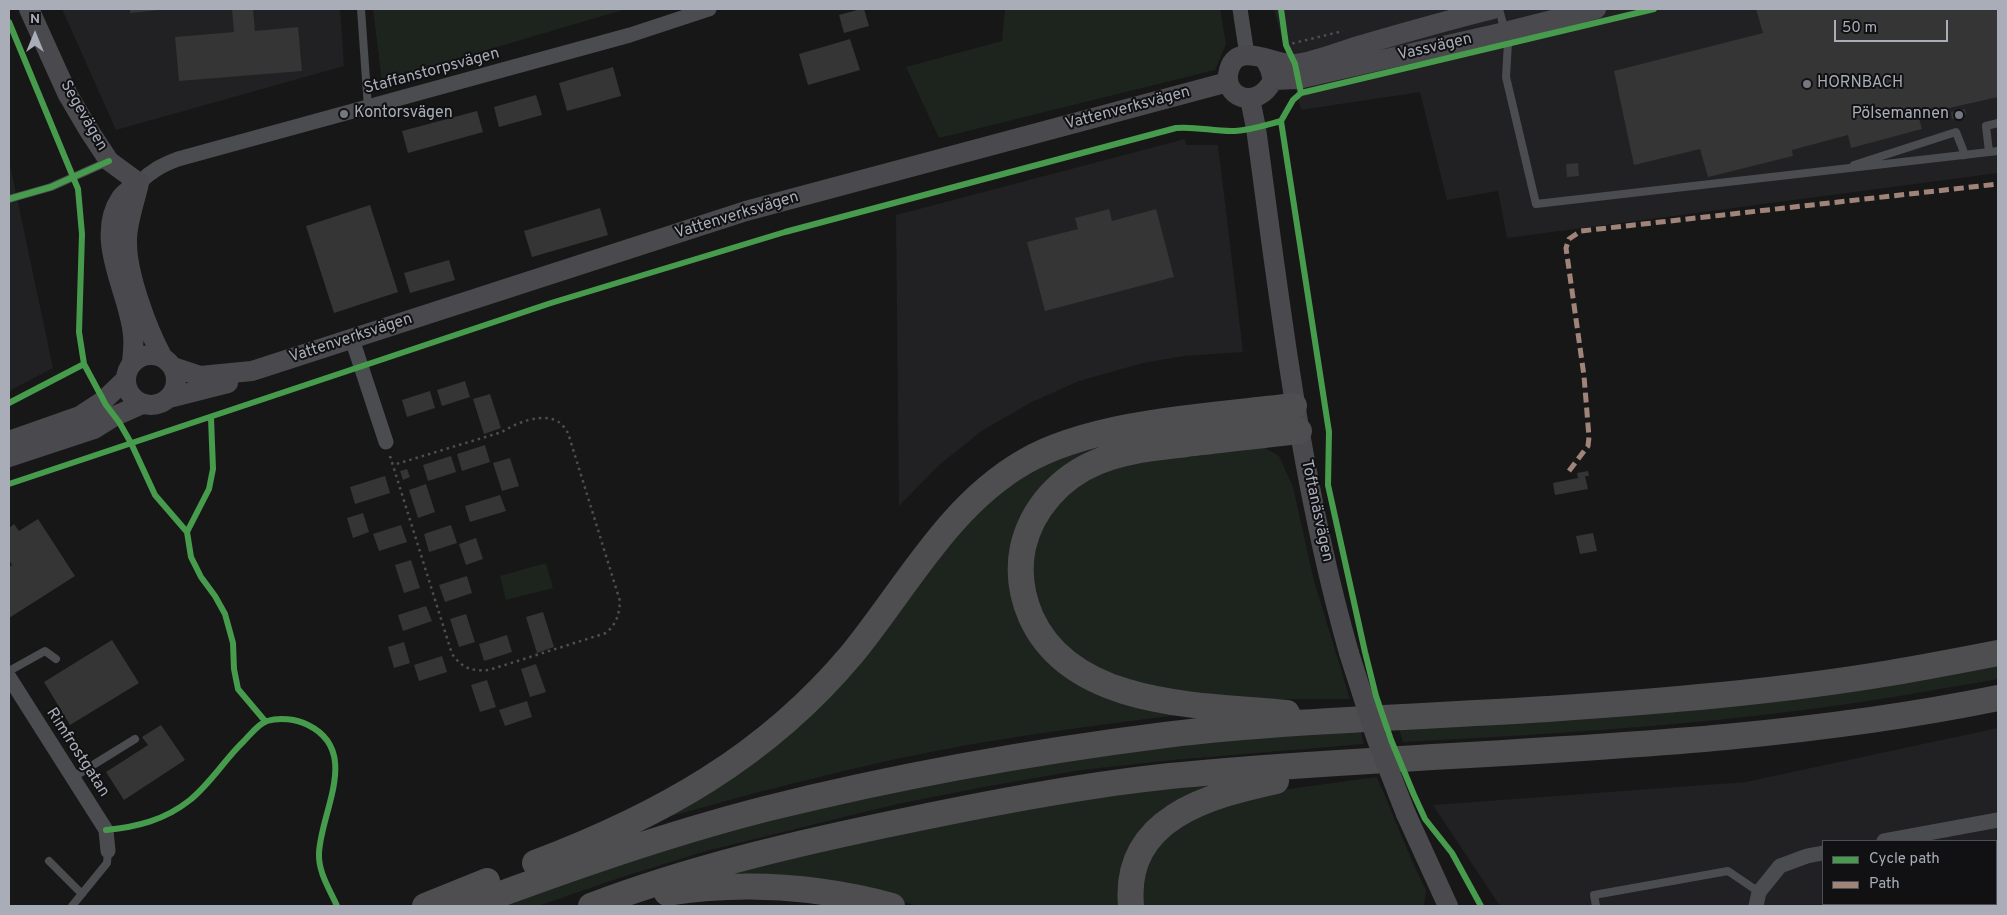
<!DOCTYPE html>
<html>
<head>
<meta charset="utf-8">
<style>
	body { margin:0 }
	#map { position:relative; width:2007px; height:915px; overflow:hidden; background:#171717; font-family:Overpass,sans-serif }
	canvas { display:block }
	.frame { position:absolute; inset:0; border:10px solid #a8adb8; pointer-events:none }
	.legend { position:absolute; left:1822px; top:840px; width:175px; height:65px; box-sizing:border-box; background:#111113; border:1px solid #4d4f55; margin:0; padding:6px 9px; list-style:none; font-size:15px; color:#a8adb8 }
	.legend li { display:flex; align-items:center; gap:10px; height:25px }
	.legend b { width:25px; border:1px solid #4d4f55 }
	.north { position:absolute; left:10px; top:10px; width:50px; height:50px; -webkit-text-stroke:4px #111113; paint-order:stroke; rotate:0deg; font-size:14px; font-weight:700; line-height:20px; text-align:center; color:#a8adb8 }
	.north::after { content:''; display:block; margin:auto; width:18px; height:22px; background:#a8adb8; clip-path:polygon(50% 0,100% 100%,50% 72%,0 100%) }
	.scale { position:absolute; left:1834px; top:20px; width:114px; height:22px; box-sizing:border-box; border:2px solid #a8adb8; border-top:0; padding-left:6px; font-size:15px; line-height:18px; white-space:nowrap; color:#a8adb8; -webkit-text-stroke:4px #111113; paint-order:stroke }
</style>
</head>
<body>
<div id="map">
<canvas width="2007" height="915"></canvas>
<div class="frame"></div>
<ul class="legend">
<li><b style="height:6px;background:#469c4c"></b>Cycle path</li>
<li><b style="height:6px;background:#a18479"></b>Path</li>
</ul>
<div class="north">N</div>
<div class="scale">50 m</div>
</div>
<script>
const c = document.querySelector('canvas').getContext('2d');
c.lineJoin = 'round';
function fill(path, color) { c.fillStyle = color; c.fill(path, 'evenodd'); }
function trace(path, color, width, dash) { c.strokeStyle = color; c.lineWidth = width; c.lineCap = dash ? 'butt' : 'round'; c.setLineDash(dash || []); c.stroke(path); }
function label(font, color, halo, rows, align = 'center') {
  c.font = font + ' Overpass,sans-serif'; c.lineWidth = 4; c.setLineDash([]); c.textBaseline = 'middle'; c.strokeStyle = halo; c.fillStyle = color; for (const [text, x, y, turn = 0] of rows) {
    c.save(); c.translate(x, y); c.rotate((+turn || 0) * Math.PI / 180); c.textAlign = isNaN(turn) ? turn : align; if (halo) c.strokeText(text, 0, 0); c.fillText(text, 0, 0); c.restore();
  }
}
const built = new Path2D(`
	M62,9H340L344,66L116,130Z
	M1274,9H1998V173L1507,238L1498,191L1447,200L1420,92L1301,110Z
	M1185,139L1186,145H1218L1243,352L1184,356L1143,363L1079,381L1032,402L983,430L939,465L899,506L896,215Z
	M9,160L53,368L9,391Z
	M1998,728V906H1500L1433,805L1746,782ZM1823,841H1996V904H1823Z`);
const green = new Path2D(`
	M373,9H626L382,81Z
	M1005,9H1220L1226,44L1215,70L939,138L906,67L1002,41Z
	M1122,444L1017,530L1045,658L1195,713C1119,722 1043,732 967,745C857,765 748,794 640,825L683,804L930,565L1001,486L1079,447Z
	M1260,445L1279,456L1293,487L1314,581L1350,699H1259L1209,695L1156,687L1114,676L1069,652L1044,621L1031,579L1039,527L1060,497L1116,464Z
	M546,563L553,588L506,600L500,576Z
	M1998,661V679C1934,690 1869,702 1804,710C1671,727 1537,735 1403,742L1398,725Z
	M1360,727L1364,744L1173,760L1081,770L989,786L897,804L706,851L616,879L538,906H489L796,810L1082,754Z
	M1377,777L1413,863L1426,890L1424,906H1140L1148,859L1181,822L1266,792Z
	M1251,778L1181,802L1122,906H918L876,894L732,880L736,868L1030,805Z`);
const building = new Path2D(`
	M130,9H160V10L130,13Z
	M232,9H253L255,31L298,27L302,71L179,81L175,37L234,32Z
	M861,9H864L869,26L844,33L839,15Z
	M1756,9H1998V97L1918,115L1922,129L1851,148L1848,135L1792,150L1793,156L1708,177L1700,149L1634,165L1614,71L1763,33Z
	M850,39L860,70L808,85L799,54Z
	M613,67L621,96L567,111L559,83Z
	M536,95L542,115L499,127L494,107Z
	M1965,109L1966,115L1952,119L1951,112Z
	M477,111L483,132L408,153L402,131Z
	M1578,163L1579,176L1567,177L1566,164Z
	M370,205L398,292L334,313L306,226Z
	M600,208L608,235L532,257L524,231Z
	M1109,209L1112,221L1156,209L1174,277L1045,311L1027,242L1078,229L1075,218Z
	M449,260L455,280L410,293L404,273Z
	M465,381L470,397L442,406L437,390Z
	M430,391L435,408L407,417L402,400Z
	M490,394L501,428L484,434L473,399Z
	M485,445L490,462L462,471L457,454Z
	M451,456L456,472L428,481L423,465Z
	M510,458L519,486L502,491L493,463Z
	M407,469L410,477L403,480L400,471Z
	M1588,471L1589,476H1585L1588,489L1555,495L1553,483L1578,478L1577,473Z
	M385,476L390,493L355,504L350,487Z
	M426,484L435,512L418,518L409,490Z
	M500,495L506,511L470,522L465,506Z
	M363,513L369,532L353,538L347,518Z
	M38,519L75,576L9,618V567L12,565L9,560V528L14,524L19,531Z
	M401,525L407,542L379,551L373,534Z
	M451,525L457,543L429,552L424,534Z
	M1593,533L1597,551L1580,554L1576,536Z
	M476,538L483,559L466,565L459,544Z
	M411,560L420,588L404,593L395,565Z
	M467,576L472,593L445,602L439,585Z
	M426,606L432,621L403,631L398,615Z
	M543,612L554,647L537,653L526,617Z
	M466,614L475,642L459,647L450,619Z
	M507,635L512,652L484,661L479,644Z
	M112,640L139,683L70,725L44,682Z
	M404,642L410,663L394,668L388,647Z
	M442,656L447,672L419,681L414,665Z
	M536,664L546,692L530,697L521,669Z
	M487,680L496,707L480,712L471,685Z
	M527,701L532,717L505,726L499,710Z
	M161,725L185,760L124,800L106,772L148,745L142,737Z
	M1917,904H1955V906H1909Z`);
const path = new Path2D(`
	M1286,45L1343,31
	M390,456L452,654C463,669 471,671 489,670L606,633C617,623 619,615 620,601L568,433C566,430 563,425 560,423C544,411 516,423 502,432L393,465`);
const lane = new Path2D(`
	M361,9L368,108
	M1499,9L1508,43L1506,77L1536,204L1998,151
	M1989,152L1986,126L1998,123
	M1854,165L1956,132L1965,155
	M9,199L51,187L107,162
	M9,671L45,651L56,659
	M72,778L135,739
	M49,861L82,894
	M72,906L107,863L108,851
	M1596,906L1594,895L1728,871L1759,892`);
const street = new Path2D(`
	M1240,9L1247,55
	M139,183C151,171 162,165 178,159L630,35L709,9
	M352,339L386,442
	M9,677L106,830L108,851
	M1884,841L1998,820
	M1756,906L1759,892L1780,866L1807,856L1823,853`);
const secondary = new Path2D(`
	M29,9L68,95L88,129L109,161L139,183
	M1265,59L1270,69L1273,80C1257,112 1221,97 1229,70C1238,39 1276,67 1296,64C1317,61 1338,52 1358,46C1403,33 1448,20 1493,9
	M1273,80L1298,79L1505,32L1596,9
	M1250,99L1256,128C1280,304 1300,481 1349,653
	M139,183C135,201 127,222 127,240C126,272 147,329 163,358
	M126 380a25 25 0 1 1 50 0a25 25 0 1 1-50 0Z
	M132,362C133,354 134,344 133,335C130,294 93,239 121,198C125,192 133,188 139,183
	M173,367L200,376L252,371L746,211L1228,82
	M169,398L228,383
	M9,441L80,416L103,401L125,380
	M9,457L94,429L115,416L142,404
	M1406,814L1448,906`);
const highway = new Path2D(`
	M1287,713C1202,705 1072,708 1031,617C1021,594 1018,571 1023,547C1032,508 1061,477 1097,462C1125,450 1156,448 1186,444C1223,440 1261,435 1299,431
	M535,863C659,816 766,757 852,654C906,588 948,506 1024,462C1094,421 1213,416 1294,406
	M667,893C743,881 818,886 892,906
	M425,906L487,881
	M468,906C565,870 664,835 765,809C897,776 1031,752 1165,735C1292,720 1420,717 1548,709C1662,701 1777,692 1890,673C1926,667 1962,660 1998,653
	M591,906C693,867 802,842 909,820C995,802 1083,785 1170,776C1446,749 1726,754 1998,698
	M1131,906C1123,818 1208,796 1276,781`);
const secondaryBridge = new Path2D(`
	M1349,653L1376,737L1406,814`);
const quiet = new Path2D(`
	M1569,471L1588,446L1589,437L1584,376L1566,248L1569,239L1581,231L1998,184`);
const cycleway = new Path2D(`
	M1281,9L1286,45L1295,64L1301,93
	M9,22L78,189L82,234L79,332L84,364L106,405L119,422L131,443L155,495L187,532L191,557L201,577L215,596L225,614L233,643L234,669L238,689L265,721
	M9,199L51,187L109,161
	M9,403L84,364
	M9,484L551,303L785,232L1176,128C1196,126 1215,132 1235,131C1251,130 1266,125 1281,121
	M187,532L209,489L213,469L211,418
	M106,830C137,827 165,820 190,800C211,783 225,759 244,741C250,735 259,723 267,721C280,717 296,719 308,725C361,751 321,811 319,853C318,872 330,890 337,906
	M1481,906L1452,853L1425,819L1414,795L1391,740L1376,696L1365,652L1328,485L1329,432L1281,121L1293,100L1301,93L1654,9`);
const markers = [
	[1807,84,5,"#757880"],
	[344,114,5,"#757880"],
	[1959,115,5,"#757880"]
];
const streetNames = [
	["Vassvägen",1435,48,-13],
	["Staffanstorpsvägen",432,72,-15],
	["Vattenverksvägen",1128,109,-15],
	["Segevägen",83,116,60],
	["Vattenverksvägen",737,216,-17],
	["Vattenverksvägen",351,339,-18],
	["Toftanäsvägen",1316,511,78],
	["Rimfrostgatan",77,753,57]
];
const poiNames = [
	["HORNBACH",1817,84],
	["Kontorsvägen",354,114],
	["Pölsemannen",1949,115,"right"]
];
fill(built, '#212123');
fill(green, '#1d241e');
fill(building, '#353536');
trace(path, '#4d4e52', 2.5, [2.5, 4]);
trace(lane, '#4b4c50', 8);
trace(street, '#4b4c50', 15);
trace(secondary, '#4a4a4e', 20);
trace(highway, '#4e4e51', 26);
trace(secondaryBridge, '#4a4a4e', 20);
trace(quiet, '#a18479', 5, [10, 5]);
trace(cycleway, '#469c4c', 6);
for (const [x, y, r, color] of markers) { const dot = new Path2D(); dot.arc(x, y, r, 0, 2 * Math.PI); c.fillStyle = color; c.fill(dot); trace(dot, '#111113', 2); }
label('16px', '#a8adb8', '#111113', streetNames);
label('16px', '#a8adb8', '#111113', poiNames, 'left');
</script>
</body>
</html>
